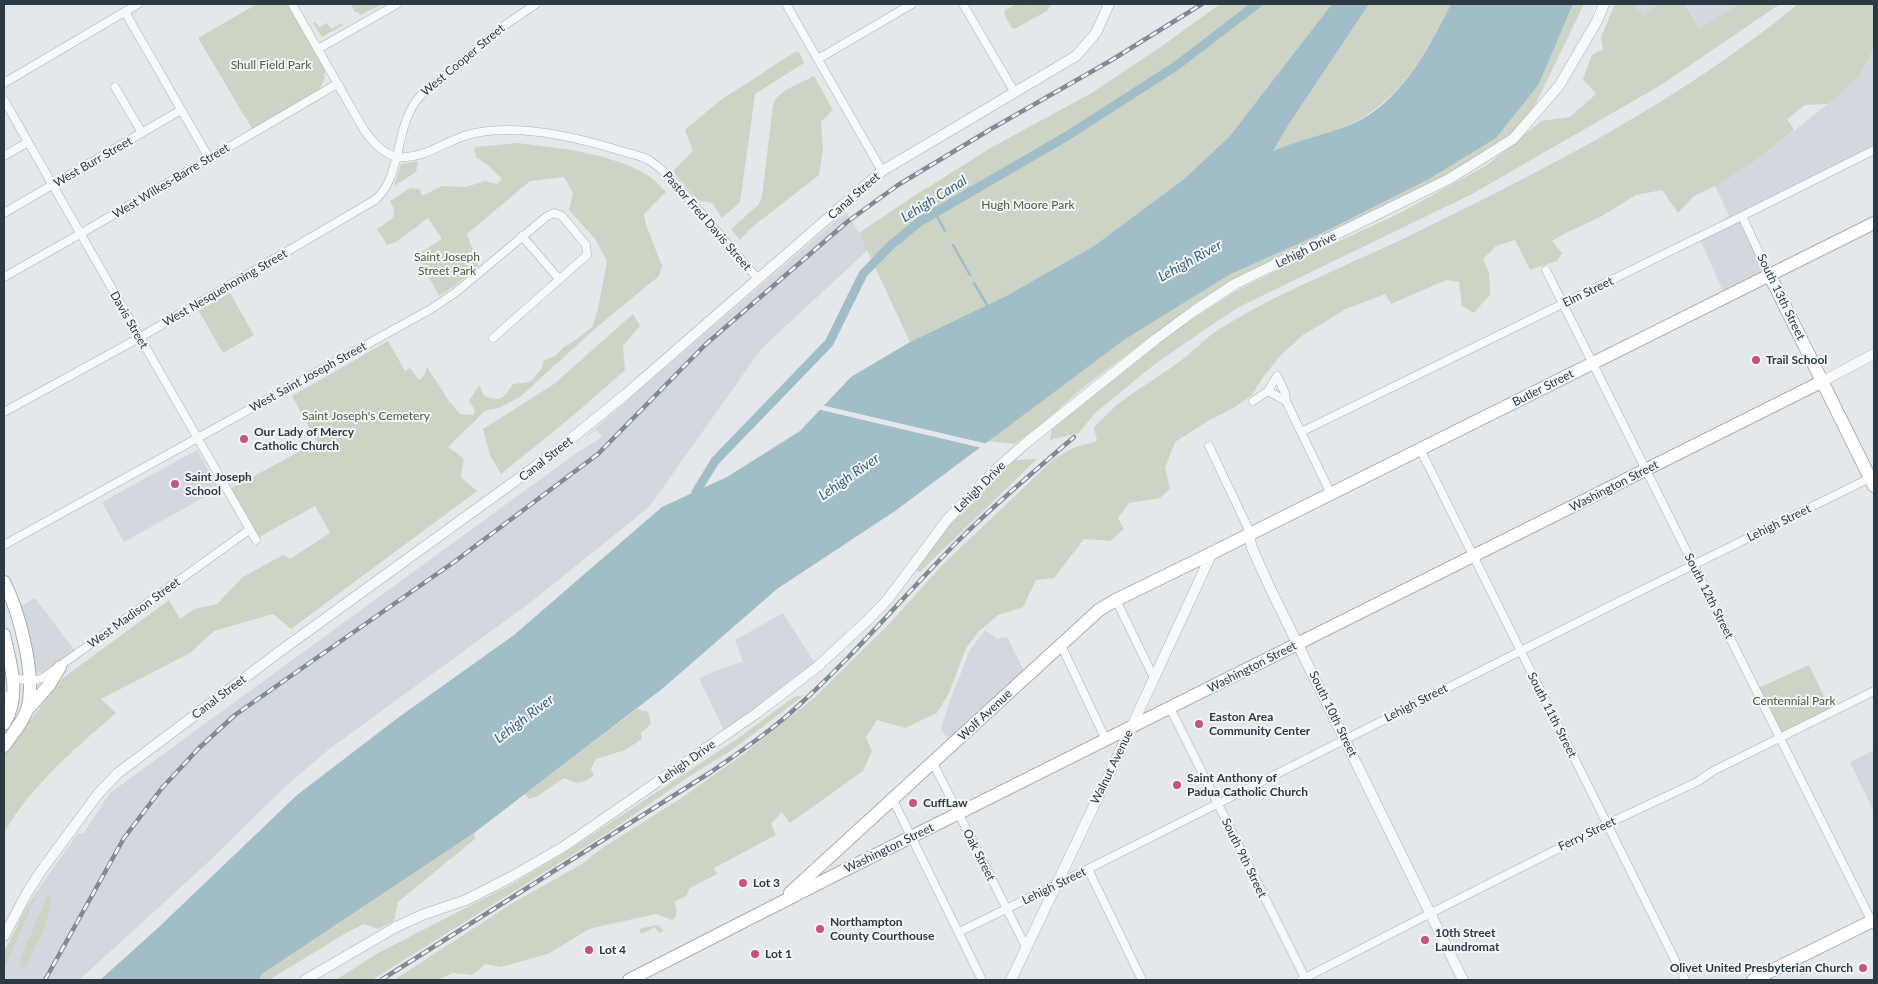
<!DOCTYPE html>
<html>
<head>
<meta charset="utf-8">
<style>
	body { margin:0 }
	#map { position:relative; width:1878px; height:984px; overflow:hidden; background:#e4e8eb; font-family:Lato,sans-serif }
	canvas { display:block }
	.frame { position:absolute; inset:0; border:5px solid #2c3942; pointer-events:none }
</style>
</head>
<body>
<div id="map">
<canvas width="1878" height="984"></canvas>
<div class="frame"></div>
</div>
<script>
const c = document.querySelector('canvas').getContext('2d');
c.lineJoin = 'round';
function fill(path, color) { c.fillStyle = color; c.fill(path, 'evenodd'); }
function trace(path, color, width, dash) { c.strokeStyle = color; c.lineWidth = width; c.lineCap = dash ? 'butt' : 'round'; c.setLineDash(dash || []); c.stroke(path); }
function label(font, color, halo, rows, align = 'center') {
  c.font = font + ' Lato,sans-serif'; c.lineWidth = 4; c.setLineDash([]); c.textBaseline = 'middle'; c.strokeStyle = halo; c.fillStyle = color; for (const [text, x, y, turn = 0] of rows) {
    c.save(); c.translate(x, y); c.rotate((+turn || 0) * Math.PI / 180); c.textAlign = isNaN(turn) ? turn : align; if (halo) c.strokeText(text, 0, 0); c.fillText(text, 0, 0); c.restore();
  }
}
const built = new Path2D(`
	M1632,4H1658L1643,16Z
	M1687,4H1738L1699,29L1686,5Z
	M1874,48V148L1740,215L1769,275L1725,296L1698,235L1729,216L1715,186L1758,159L1828,104Z
	M846,212L869,249L762,348L649,507L531,602L328,750L287,785L204,866L79,980H4V953L25,908L78,833L83,834L110,793L575,454L602,437L597,430L584,438Z
	M197,450L219,489L124,542L102,502Z
	M35,598L75,651L44,672L39,673L34,672L18,608Z
	M783,613L816,665L726,735L699,678L728,666L743,662L735,640Z
	M985,630L997,639L1007,637L1024,671L950,741L941,729L949,703L970,650Z
	M1874,750V812L1850,762Z`);
const green = new Path2D(`
	M257,4H292L323,58L325,70L324,80L316,96L254,132L198,38Z
	M351,4H383L360,15L358,12H355Z
	M1016,4H1024L1026,6L1030,4H1051L1047,11L1014,29L1011,27L1004,13L1005,10Z
	M1220,4H1332L1229,137L1184,179L1094,246L1006,296L910,342L859,233L914,196L994,146L1090,94L1162,46Z
	M1369,4H1451C1427,52 1402,98 1353,123C1330,135 1297,143 1273,151L1289,124Z
	M1573,4H1584L1534,107L1521,127L1451,173L1280,256L1226,284L1194,304L1149,338L1085,386L1036,429L1014,444L988,441L1124,340L1229,275L1320,234L1539,84Z
	M1615,4H1632L1643,16L1658,4H1687L1686,6L1699,29L1738,4H1780L1661,85L1472,194L1239,307L1207,328L1155,364L1096,412L1079,433L1050,440L1052,428L1183,325L1236,291L1302,258L1398,214L1487,165L1541,121L1570,117L1596,94L1583,79L1592,55L1603,49L1601,37Z
	M1798,4H1874V48L1858,77L1828,104L1805,105L1787,119L1794,130L1758,159L1721,183L1694,196L1678,213L1662,190L1636,195L1602,216L1564,234L1552,241L1562,253L1557,261L1530,270L1515,240L1496,246L1483,259L1489,272L1490,294L1474,313L1462,306L1459,282L1446,280L1391,304L1385,294L1346,309L1303,335L1282,354L1263,377L1252,395L1235,407L1208,421L1175,442L1165,468L1170,489L1160,498L1129,503L1118,518L1124,529L1110,541L1084,539L1054,578L1036,580L1023,607L998,615L978,632L966,648L949,693L937,713L905,728L877,720L866,737L872,751L863,771L790,823L782,812L771,824L776,835L714,868L717,874L690,888L686,896L675,901C676,908 679,916 672,920L656,914L615,923L589,929L548,954L501,967L485,964L473,975L453,973L437,980H394L514,902L582,864L602,848L680,799L745,753L814,698L890,623L942,565L1055,458L1073,448L1097,441L1094,427C1102,419 1110,411 1118,404C1139,388 1162,375 1183,359C1195,350 1205,338 1218,330C1278,292 1347,266 1411,235C1546,169 1682,100 1798,4Z
	M315,22L319,27L327,23L331,29L342,23L343,25L322,37L313,23Z
	M795,52H799L804,63L755,94L740,202L722,218L712,203L697,200L673,171L693,151L685,130L719,101Z
	M814,76L833,110L821,122L823,148L819,175L751,228L740,240L731,229L758,205L762,197L773,104C779,90 801,83 814,76Z
	M517,143C559,148 612,153 649,176C655,180 661,187 666,192L644,214L646,225L662,266L659,276L597,327L520,397L499,408L486,410L448,447L464,459L461,477L477,491L291,629L273,614L214,631L190,653L101,699L116,713C75,749 31,785 4,833V755L6,751L63,678L169,600L180,619L194,609L217,604L243,577L283,555L290,559L330,533L315,506L259,537L230,489L317,442L292,396L388,341L405,371L410,368L419,380L424,376L427,367L449,401L460,414L473,415L475,410L469,401L479,385L484,396C502,402 502,399 513,384L530,382L542,368L544,360L555,356L564,347L577,339L592,327L598,309L607,261L596,240L569,210L573,193L564,177L530,181L467,234L473,251L468,253L479,266L456,285L439,296L417,255L442,239L428,218L396,242L387,245L377,229L393,218L394,209L390,201L410,188L420,189L422,196L442,186L466,187L485,181L497,184L502,179L488,165L477,158L474,150L476,147Z
	M418,161L416,172L394,186L401,164Z
	M230,293L254,335L223,353L199,311Z
	M633,314L640,326L623,346L625,370L575,414L501,474L490,455L483,429L554,384Z
	M1037,459L920,572L916,571L953,520L1014,460Z
	M1809,665L1832,713L1780,738L1756,689Z
	M804,695L735,748L687,778L612,830L372,980H336L378,953L514,883L569,850L737,739L794,697Z
	M637,709L648,712L651,724L641,733L642,739L625,750L596,759L591,769L594,776C580,784 579,785 564,778L536,797L529,799L525,794Z
	M474,833L475,839L398,902L394,921L378,929L364,924L346,933L269,980H259L262,974Z
	M48,895L52,897L45,927L26,967H20V959Z
	M34,897L35,898L4,969V951Z
	M657,925L663,929V931L659,933L655,927L641,934L639,929Z`);
const water = new Path2D(`
	M1332,4H1369L1289,124L1273,151C1298,140 1325,135 1350,125C1400,104 1428,50 1451,4H1573L1539,84L1496,138L1429,179L1320,234L1229,275L1124,340L895,511L777,589L662,689L474,833L262,974L259,980H100L159,927L297,795L399,717L514,635L662,507L727,477L800,431L851,377L910,342L1006,296L1094,246L1184,179L1229,137Z`);
const pier = new Path2D(`
	M821,405L988,444L982,448L817,409Z`);
const stream = new Path2D(`
	M935,213L945,231
	M953,245L970,275
	M974,283L987,305`);
const canal = new Path2D(`
	M696,492L715,461L829,343L863,274L890,246L919,222L1067,136L1176,66L1257,4`);
const minor = new Path2D(`
	M292,4L364,130C373,142 383,155 399,157C427,159 448,138 475,133C519,124 576,137 618,150C627,153 638,155 647,159C656,164 663,171 671,178L758,279
	M786,4L882,171
	M963,4L1015,93
	M125,12L209,158
	M318,49L397,4
	M818,59L912,4
	M4,83L138,4
	M115,87L142,133
	M4,100L256,540
	M4,156L28,142
	M4,213L181,110
	M1742,216L1769,274
	M522,236L559,279
	M1546,270L1873,924
	M4,277L80,234L337,84
	M1268,391L1286,401L1285,393L1277,376
	M1253,401L1268,391L1277,376
	M1286,401L1331,494
	M4,412L139,338L375,200C403,176 394,127 419,97L505,25L536,4
	M1301,432L1742,216L1874,150
	M1209,446L1248,528L1249,535
	M1420,449L1685,980
	M4,545L431,309L455,293L546,217L554,213L562,216L586,245L587,255L493,338
	M1116,600L1154,678
	M1061,645L1106,740
	M13,678L33,681L43,678L249,530
	M4,695V702
	M1170,708L1306,980
	M933,763L1026,947
	M893,800L982,980
	M1088,869L1142,980
	M959,932L1088,869L1610,606L1872,477
	M1301,980L1431,913L1607,824L1697,782L1713,771L1874,691`);
const tertiary = new Path2D(`
	M1823,381L1874,354
	M1249,535L1252,548L1271,590L1463,980
	M4,936L27,893L41,871L98,794L118,773L279,652L551,455L626,394L882,171L1076,56L1096,33L1109,4
	M305,980L396,927L422,915L466,900L511,877L563,847L757,713L817,667L869,619L888,599L947,520L993,472L1026,443L1156,339L1194,311L1235,284L1449,179L1513,139L1559,86L1597,21L1604,4
	M1011,980L1131,728L1212,553`);
const primary = new Path2D(`
	M1769,274L1874,486
	M4,582C19,611 37,677 27,710C22,723 12,735 4,746
	M4,635C11,665 21,696 4,724
	M28,709L49,685L60,667
	M790,893L1099,610L1116,600L1212,553L1874,223
	M629,980L835,875L1823,381
	M1753,980L1874,920`);
const rail = new Path2D(`
	M45,980L124,838L162,788L199,748L235,715L454,562L598,454L705,345L847,222L898,185L991,129L1110,61L1202,4
	M381,980L711,772C741,751 771,731 798,706C856,654 906,593 961,538C997,502 1036,470 1074,437`);
const markers = [
	[1756,360,5,"#c7527f"],
	[244,439,5,"#c7527f"],
	[175,484,5,"#c7527f"],
	[1199,724,5,"#c7527f"],
	[1177,785,5,"#c7527f"],
	[913,803,5,"#c7527f"],
	[743,883,5,"#c7527f"],
	[820,929,5,"#c7527f"],
	[1425,940,5,"#c7527f"],
	[589,950,5,"#c7527f"],
	[755,954,5,"#c7527f"],
	[1863,968,5,"#c7527f"]
];
const streetNames = [
	["West Cooper Street",463,60,-40],
	["West Burr Street",93,162,-30],
	["West Wilkes-Barre Street",171,181,-31],
	["Canal Street",854,196,-41],
	["Pastor Fred Davis Street",707,221,49],
	["Lehigh Drive",1306,250,-26],
	["West Nesquehoning Street",225,288,-30],
	["Elm Street",1588,292,-26],
	["South 13th Street",1781,297,64],
	["Davis Street",129,320,60],
	["West Saint Joseph Street",308,377,-29],
	["Butler Street",1543,388,-27],
	["Canal Street",546,459,-38],
	["Washington Street",1614,486,-27],
	["Lehigh Drive",980,487,-45],
	["Lehigh Street",1779,523,-26],
	["South 12th Street",1709,596,63],
	["West Madison Street",134,613,-36],
	["Washington Street",1252,667,-27],
	["Canal Street",219,697,-37],
	["Lehigh Street",1416,703,-27],
	["South 10th Street",1333,714,64],
	["Wolf Avenue",985,715,-43],
	["South 11th Street",1552,715,63],
	["Lehigh Drive",687,762,-35],
	["Walnut Avenue",1112,767,-64],
	["Ferry Street",1587,834,-26],
	["Washington Street",889,848,-26],
	["Oak Street",979,855,63],
	["South 9th Street",1244,858,64],
	["Lehigh Street",1054,886,-26]
];
const parkNames = [
	["Shull Field Park",271,65],
	["Hugh Moore Park",1028,205],
	["Saint Joseph",447,257],
	["Street Park",447,271],
	["Saint Joseph's Cemetery",366,416],
	["Centennial Park",1794,701]
];
const poiNames = [
	["Trail School",1766,360],
	["Our Lady of Mercy",254,432],
	["Catholic Church",254,446],
	["Saint Joseph",185,477],
	["School",185,491],
	["Easton Area",1209,717],
	["Community Center",1209,731],
	["Saint Anthony of",1187,778],
	["Padua Catholic Church",1187,792],
	["CuffLaw",923,803],
	["Lot 3",753,883],
	["Northampton",830,922],
	["County Courthouse",830,936],
	["10th Street",1435,933],
	["Laundromat",1435,947],
	["Lot 4",599,950],
	["Lot 1",765,954],
	["Olivet United Presbyterian Church",1853,968,"right"]
];
const waterNames = [
	["Lehigh Canal",934,199,-32],
	["Lehigh River",1190,261,-29],
	["Lehigh River",849,477,-35],
	["Lehigh River",524,719,-37]
];
fill(built, '#d2d8dd');
fill(green, '#cdd4c5');
fill(water, '#a1bdc8');
fill(pier, '#e4e8eb');
trace(stream, '#a1bdc8', 2.5);
trace(canal, '#a1bdc8', 9);
trace(minor, '#a9b0b5', 9);
trace(tertiary, '#a9b0b5', 11);
trace(primary, '#a4afb6', 14);
trace(minor, '#f6f8f9', 8);
trace(tertiary, '#f6f8f9', 10);
trace(primary, '#fff', 12);
trace(rail, '#7e8b93', 4.5);
trace(rail, '#f3f6f8', 2.5, [8]);
for (const [x, y, r, color] of markers) { const dot = new Path2D(); dot.arc(x, y, r, 0, 2 * Math.PI); c.fillStyle = color; c.fill(dot); trace(dot, '#f3f6f8', 2); }
label('12px', '#2c3942', '#f3f6f8', streetNames);
label('12px', '#495d3a', '#f3f6f8', parkNames);
label('bold 12px', '#2c3942', '#f3f6f8', poiNames, 'left');
label('italic 14px', '#396174', '#f3f6f8', waterNames);
</script>
</body>
</html>
